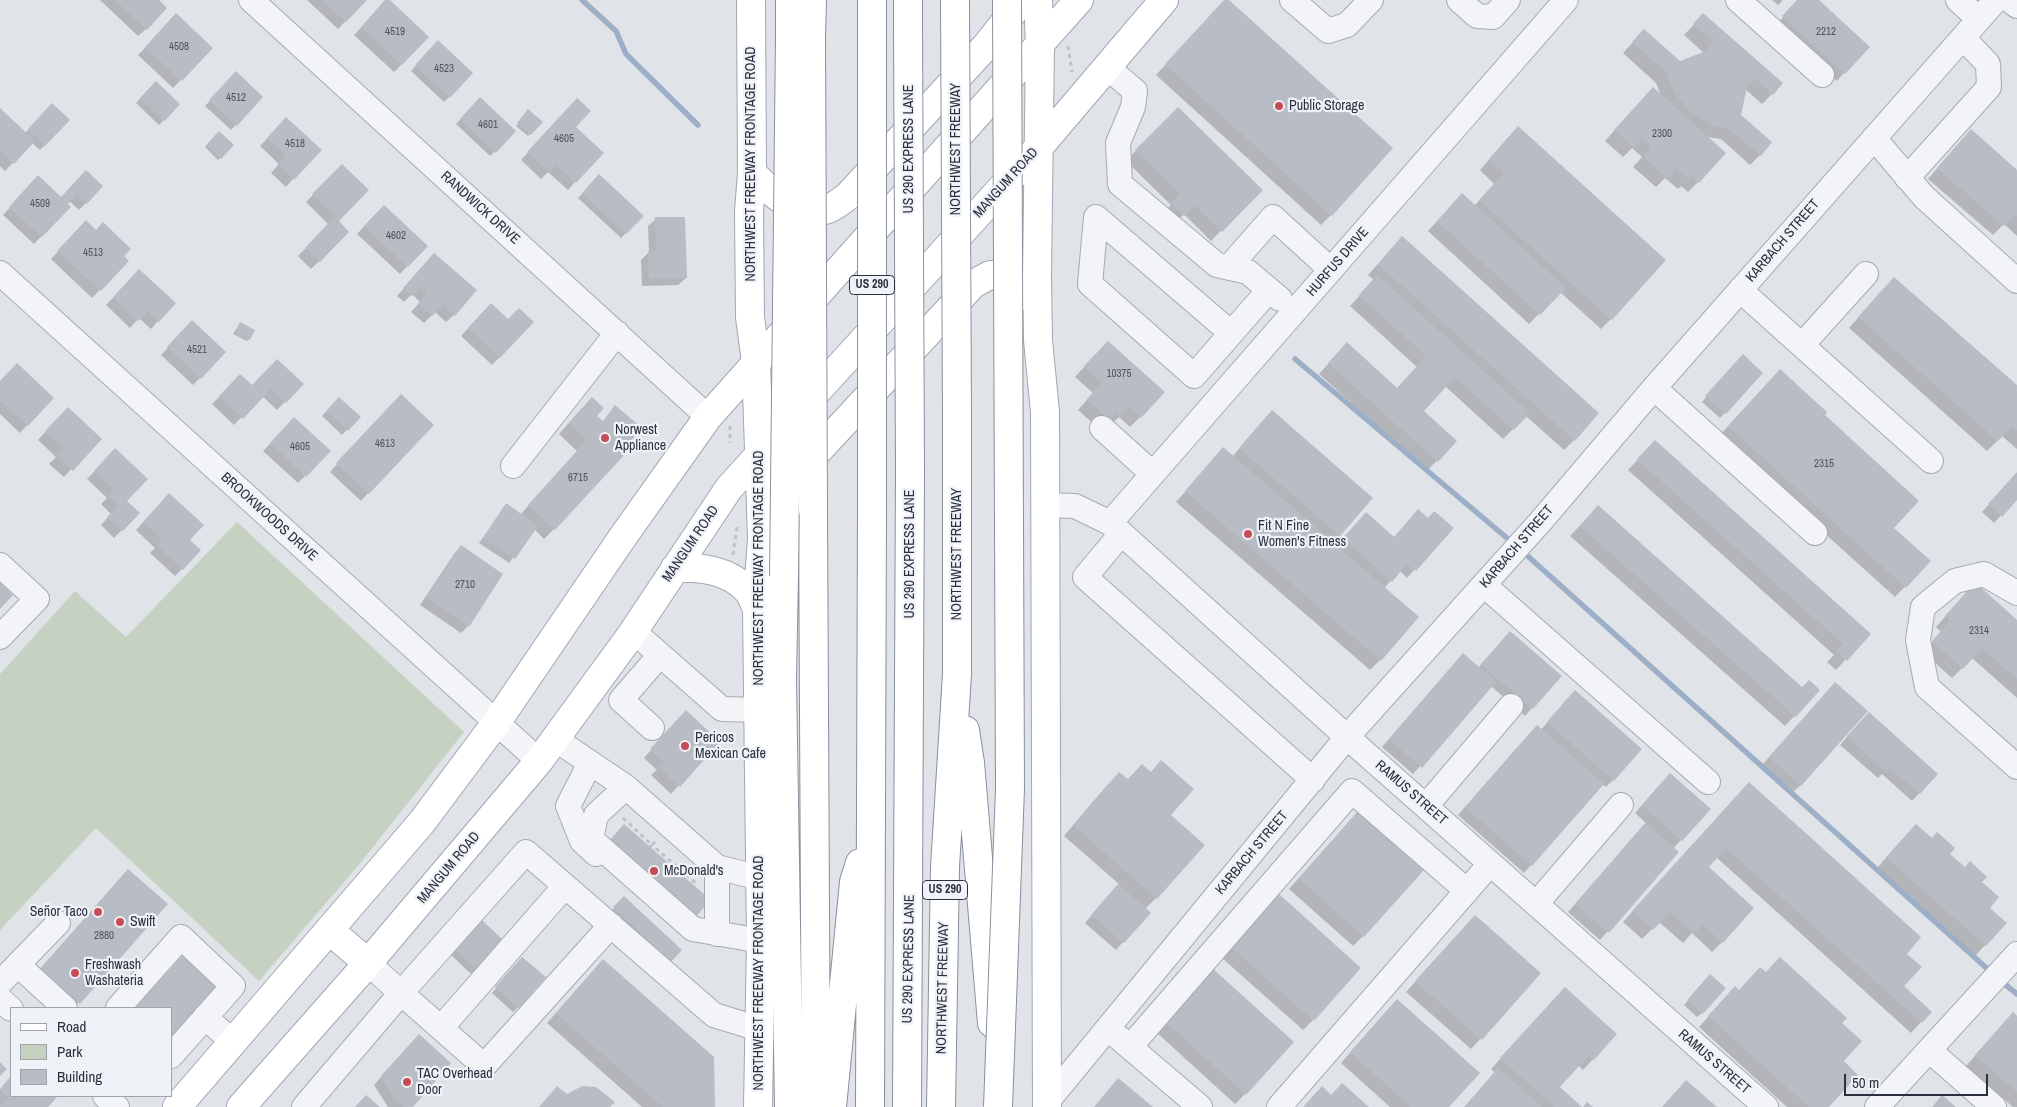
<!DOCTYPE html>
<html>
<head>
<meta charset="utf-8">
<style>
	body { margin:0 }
	#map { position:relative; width:2017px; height:1107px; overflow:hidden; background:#e0e3e8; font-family:"Archivo Narrow",sans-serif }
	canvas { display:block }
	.legend { position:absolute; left:10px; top:1007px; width:162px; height:90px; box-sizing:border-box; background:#eff2f6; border:1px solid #a0a4ad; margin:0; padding:6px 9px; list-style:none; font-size:15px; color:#2a303f }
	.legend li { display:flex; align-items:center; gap:10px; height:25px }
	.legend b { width:25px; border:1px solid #a0a4ad }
	.scale { position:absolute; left:1844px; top:1074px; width:144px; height:22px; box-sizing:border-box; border:2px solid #2a303f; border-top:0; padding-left:6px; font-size:15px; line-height:18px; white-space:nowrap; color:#2a303f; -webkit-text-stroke:4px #eff2f6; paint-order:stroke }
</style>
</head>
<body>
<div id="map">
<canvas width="2017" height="1107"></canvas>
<ul class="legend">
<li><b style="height:6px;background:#fff"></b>Road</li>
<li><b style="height:14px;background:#c5d2c2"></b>Park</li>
<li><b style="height:14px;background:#b8bcc5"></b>Building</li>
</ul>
<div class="scale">50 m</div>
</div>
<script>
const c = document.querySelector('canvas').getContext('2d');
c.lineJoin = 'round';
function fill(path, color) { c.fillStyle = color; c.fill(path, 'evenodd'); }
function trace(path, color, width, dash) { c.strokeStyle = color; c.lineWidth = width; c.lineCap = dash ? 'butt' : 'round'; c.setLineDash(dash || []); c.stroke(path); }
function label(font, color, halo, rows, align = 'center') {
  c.font = font + ' "Archivo Narrow",sans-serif'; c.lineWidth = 4.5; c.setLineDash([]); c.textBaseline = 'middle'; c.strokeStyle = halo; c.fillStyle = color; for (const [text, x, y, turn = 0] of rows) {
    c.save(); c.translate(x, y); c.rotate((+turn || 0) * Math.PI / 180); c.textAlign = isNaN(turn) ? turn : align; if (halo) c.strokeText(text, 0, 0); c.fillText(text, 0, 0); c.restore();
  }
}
const green = new Path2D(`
	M237,522L464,732L362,861L259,981L96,828L0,930V674L75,591L126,637Z`);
const shadow = new Path2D(`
	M100,0H157L146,29L138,36Z
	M307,0H365L338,29Z
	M387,0L402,64L394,72L354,35Z
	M1225,0H1227L1331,215L1321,225L1156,75Z
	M1772,0H1783L1778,5Z
	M1798,0H1817L1844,73L1837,81L1776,25Z
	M1703,15L1772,94L1762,104L1745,89L1740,115L1760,155L1750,165L1721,139L1706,137L1698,182L1688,192L1681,186L1678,189L1665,178L1656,187L1633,167L1642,157L1632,148L1623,157L1605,141L1643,99L1661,96L1656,83L1623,53L1634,41L1680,62L1704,53L1684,35Z
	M169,23L211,48L173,88L138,55Z
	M438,42L472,73L444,102L411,71Z
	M236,73L262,97L231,130L205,106Z
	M156,82L179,104L159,125L136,103Z
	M480,99L514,131L490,156L456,124Z
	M52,105L68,120L40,150L32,143L5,171L0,166V110L25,133Z
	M570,107L575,182L568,190L548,172L541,179L521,160Z
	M1178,108L1261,190L1211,241L1184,214L1173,225L1162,214L1171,205L1126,161Z
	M529,111L541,122L528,136L516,126Z
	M279,126L293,179L286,187L271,173L279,164L260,146Z
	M219,133L232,145L218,160L205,147Z
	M1508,138L1611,319L1601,329L1560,292L1529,324L1428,231L1452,205L1474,206L1494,184L1480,170Z
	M1961,141L2017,172V236L2004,224L1993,235L1928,179Z
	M342,166L337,221L348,232L311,269L298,256L329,225L306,202Z
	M599,176L642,216L621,238L578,198Z
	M79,179L86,203L79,210L69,201L66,204L69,207L34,244L3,215L31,185L61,198Z
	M376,214L426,246L400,274L357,234Z
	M656,219L686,278L678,285L642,286L641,260L649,252L648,226Z
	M78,230L127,261L92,298L51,259Z
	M1392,248L1574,440L1564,450L1526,416L1503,439L1445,386L1422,411L1455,441L1427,471L1319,374L1337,354L1397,389L1417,367L1350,306L1374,280L1368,275Z
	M427,262L454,315L446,322L435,312L424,323L411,312L420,302L412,294L404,302L397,296Z
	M132,278L158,321L151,329L139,318L130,328L106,305Z
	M1884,288L2017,387V449L2002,436L1987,451L1849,328Z
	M483,312L508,321L532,322L492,365L461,336Z
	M240,323L249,339L247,341L233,334Z
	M185,330L200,378L193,385L161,355Z
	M1098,352L1140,417L1130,427L1119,417L1109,426L1099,429L1078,410L1093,393L1075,377Z
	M1738,361L1762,373L1720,418L1702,402Z
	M240,376L252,387L302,384L277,410L262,396L234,425L212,404Z
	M1770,381L1823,415L1893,529L1929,561L1895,597L1718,437Z
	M0,383L52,398L20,433L0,414Z
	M339,398L359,417L342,435L322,416Z
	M393,403L368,493L361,501L330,472Z
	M616,407L554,529L544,539L534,529L509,563L479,543L506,505L520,515L577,451L559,434L582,408L602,422Z
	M60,416L100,439L64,477L49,464L56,457L38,440Z
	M1262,422L1340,535L1332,543L1336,547L1359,522L1393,538L1427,520L1452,528L1407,578L1400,571L1384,588L1380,660L1370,670L1176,502L1223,449L1232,457Z
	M287,426L305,476L298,483L263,451Z
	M115,450L125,501L138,513L114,538L101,525L111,514L101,504L107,498L87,479Z
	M1645,452L1869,634L1836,670L1827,662L1834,655L1628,470Z
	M2017,473V498L1994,523L1982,512Z
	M162,502L188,540L182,569L175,576L150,553L155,548L136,530Z
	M1588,517L1802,689L1819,690L1785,726L1570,536Z
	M461,546L468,626L461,633L420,605L454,554Z
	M1965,594L2017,621V698L1972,658L1952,678L1923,652L1941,632L1936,627Z
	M1502,641L1532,708L1525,716L1491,686L1413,774L1382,747L1456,662L1478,668Z
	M1828,691L1801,785L1793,792L1762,765Z
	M1567,699L1613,780L1606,787L1602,784L1524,873L1458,815L1529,734L1541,730Z
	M678,720L718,742L671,794L651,775L657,770L644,758Z
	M1861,721L1937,774L1912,801L1882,774L1878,778L1840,745Z
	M1161,762L1169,815L1156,898L1145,909L1123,942L1116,950L1085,923L1119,884L1064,836L1109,783L1127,780L1150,773Z
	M1662,782L1681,840L1673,849L1677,852L1600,940L1568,912L1646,823L1635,813Z
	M1739,794L1905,954L1902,987L1930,1012L1911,1033L1716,857L1707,867L1722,942L1712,952L1692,933L1683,943L1659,922L1642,939L1623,922Z
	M1348,823L1363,936L1353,946L1289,889Z
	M1906,836L1948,854L1981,882L1988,908L2005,923L1975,956L1877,868Z
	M118,881L166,904L73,1008L31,979Z
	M1279,896L1313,1020L1303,1030L1222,958Z
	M624,897L681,950L666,965L609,913Z
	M1475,916L1539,974L1471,1049L1406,992Z
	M481,920L503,941L471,974L450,954Z
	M517,963L518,1007L513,1012L492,993Z
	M593,971L713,1107H642L547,1023Z
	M1202,980L1245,1094L1235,1104L1156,1032Z
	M1705,980L1702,1013L1697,1017L1684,1005Z
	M1565,988L1616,1034L1583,1070L1578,1065L1558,1088L1580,1107H1465L1495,1073L1491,1069Z
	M1739,991L1841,1024L1842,1062L1827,1107H1787L1699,1027L1725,998Z
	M1387,1011L1448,1107H1390L1341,1063Z
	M2017,1018V1107H2013L1966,1066L2003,1024Z
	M411,1043V1107H388L374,1085Z
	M11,1077V1096H57L46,1107H0V1090Z`);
const stream = new Path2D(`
	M582,0L616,31L626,54L698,125
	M1295,359L1514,544
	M1521,550L1992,973
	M2001,981L2017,994`);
const building = new Path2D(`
	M115,0H159L167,8L147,30Z
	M322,0H367L346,22Z
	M385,0H390L429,37L402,65L361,27Z
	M1224,0H1229L1393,148L1332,216L1165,64Z
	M1797,0H1819L1870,47L1845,74L1782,16Z
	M176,13L213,48L182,81L145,47Z
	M1703,13L1783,83L1773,95L1755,78L1747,87L1741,115L1772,142L1761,156L1731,130L1710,124L1691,112L1675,94L1666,72L1632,42L1644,29L1680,61L1706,51L1714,42L1693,24Z
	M438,40L473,73L450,98L415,65Z
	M236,71L263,97L237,126L209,100Z
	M156,81L180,104L165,121L140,98Z
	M1653,87L1726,153L1699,183L1692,176L1689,180L1676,168L1667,178L1643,156L1651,146L1642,138L1634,148L1614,130Z
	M480,97L516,131L496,153L460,119Z
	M577,98L591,111L576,127L604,153L576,183L556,165L550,172L527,152Z
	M52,103L70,120L45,146L28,129Z
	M1178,107L1263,190L1222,232L1195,205L1184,216L1171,203L1180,194L1135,150Z
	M0,108L35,141L14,164L0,151Z
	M528,109L543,122L531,135L517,123Z
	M286,117L322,150L294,180L277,164L286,155L267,138Z
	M1518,126L1666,260L1612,320L1479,200L1504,173L1489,159Z
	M1971,129L2017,170V216L2015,214L2004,226L1937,168Z
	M219,131L234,145L221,159L206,145Z
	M342,164L369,190L339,221L349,232L320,262L305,248L335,216L312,194Z
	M86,170L103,186L87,204L77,194L68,204L71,207L42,237L9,207L38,175L61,197Z
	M599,174L644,216L626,234L582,193Z
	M1462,193L1566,288L1540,315L1437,221Z
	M384,205L428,246L408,267L364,226Z
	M655,217H685L687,278L649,279L648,251H656Z
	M86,220L96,230L103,222L131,249L124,256L129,261L101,291L57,251Z
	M1402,236L1599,413L1575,441L1378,264Z
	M434,253L477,290L455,316L443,305L432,316L418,304L427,293L420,287L412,296L403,288Z
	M139,269L176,303L159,322L148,311L138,321L113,297Z
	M1377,275L1530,413L1514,430L1455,377L1424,411L1457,441L1438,462L1328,363L1347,342L1397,388L1426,356L1359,295Z
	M1894,277L2017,385V430L2012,426L1998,441L1858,317Z
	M491,303L508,319L519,308L534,322L500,358L468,328Z
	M192,320L226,352L201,379L167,347Z
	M240,322L255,330L250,340L235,332Z
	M1108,341L1165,392L1141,418L1129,407L1120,417L1116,413L1110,420L1087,399L1102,383L1084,366Z
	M1743,354L1763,373L1726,414L1705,396Z
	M277,359L304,384L286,403L271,389L243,419L219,396L240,374L252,385Z
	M17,363L54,398L28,426L0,400V381Z
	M1780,369L1827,412L1825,415L1919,501L1894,528L1931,561L1906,588L1728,426Z
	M401,394L434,425L369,494L336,463Z
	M339,397L361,417L348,431L326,411Z
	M592,397L604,408L597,416L603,421L615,405L642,428L625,448L628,451L555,530L528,505L587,440L569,423Z
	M68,407L102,439L73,471L56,455L63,448L45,431Z
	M1272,410L1373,498L1340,536L1239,448Z
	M294,417L331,451L306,477L270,443Z
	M1655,440L1871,634L1847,661L1836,651L1843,644L1637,459Z
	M1223,447L1419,617L1381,661L1185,491Z
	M115,448L148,479L127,501L140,513L123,531L107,517L118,506L108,496L114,490L94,471Z
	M2017,472V500L2002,517L1988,504Z
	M169,493L204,525L190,540L201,550L183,570L157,545L162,539L143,522Z
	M506,503L538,526L515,559L483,538Z
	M1598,505L1802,687L1809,680L1820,690L1796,717L1580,526Z
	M1418,509L1428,518L1434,511L1454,528L1416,571L1407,564L1392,582L1343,538L1366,512L1394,537Z
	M461,545L503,574L469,627L427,597Z
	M1975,582L2017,620V679L1982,648L1963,669L1932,641L1950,621L1945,616Z
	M0,583L13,595L0,609Z
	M1510,631L1562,676L1533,709L1481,664Z
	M1463,653L1496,682L1422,768L1389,739Z
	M1835,682L1868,711L1801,786L1769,757Z
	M1575,690L1642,749L1614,781L1547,722Z
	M686,710L720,742L680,787L658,767L664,762L650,749Z
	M1869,712L1938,774L1920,794L1890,768L1886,772L1847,736Z
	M1537,725L1604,784L1532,866L1465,807Z
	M1161,760L1194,789L1171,815L1205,845L1157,899L1073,825L1119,772L1128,779L1142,764L1151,772Z
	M1670,773L1711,809L1682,841L1642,805Z
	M1749,782L1921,937L1907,954L1922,967L1904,986L1932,1012L1922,1023L1726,848L1709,867L1754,908L1723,943L1703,924L1694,934L1670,912L1653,930L1632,911Z
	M1358,811L1424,870L1364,937L1299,878Z
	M1645,823L1679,852L1609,933L1575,904Z
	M624,824L705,895L706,905L693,920L604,847Z
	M1916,824L1932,838L1937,832L1955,848L1950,854L1965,867L1970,861L1987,877L1982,882L1999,897L1990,908L2007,923L1986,946L1886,857Z
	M128,869L168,904L80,1004L40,969Z
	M1118,884L1151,913L1124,943L1091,915Z
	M1279,894L1361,968L1314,1021L1231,947Z
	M624,896L682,950L671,962L613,907Z
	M1475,915L1541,973L1482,1040L1415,981Z
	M481,919L504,941L477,970L453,948Z
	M183,955L220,988L171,1042V1008H135Z
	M522,957L546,977L519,1008L495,987Z
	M1780,957L1847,1018L1842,1023L1862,1041L1844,1061L1858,1075L1829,1107H1809L1708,1016L1735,986L1739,990L1760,967L1766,972Z
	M603,959L714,1057L715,1107H663L556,1013Z
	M1212,968L1294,1042L1246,1095L1165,1021Z
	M1710,974L1726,988L1703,1014L1687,1000Z
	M1565,987L1617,1034L1594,1060L1589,1055L1560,1087L1582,1107H1555L1500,1058Z
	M1397,999L1480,1073L1449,1107H1411L1350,1052Z
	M2013,1012L2017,1016V1092L1975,1055Z
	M419,1034L451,1063L413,1107H404L395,1100L381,1076Z
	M0,1062L7,1069L0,1076Z
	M1498,1068L1542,1107H1464Z
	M11,1076V1096H58L48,1107H0L8,1098L0,1089Z
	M1118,1078L1153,1107H1094Z
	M1686,1080L1717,1107H1662Z
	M1342,1083L1369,1107H1303L1322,1086L1331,1095Z
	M557,1086L567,1094L582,1086L596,1087L615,1102L610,1107H539Z
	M366,1095L380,1107H355Z
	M1942,1095L1956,1107H1932Z
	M1587,1102L1593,1107H1583Z`);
const path = new Path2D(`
	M1068,46L1072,72
	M730,426V443
	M733,555L737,527
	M623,818L652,845L657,840
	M650,847L652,845L697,884`);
const minor = new Path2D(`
	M251,0L708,417
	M1292,0L1328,31L1347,25L1371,0
	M1459,0L1477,16L1493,17L1508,0
	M1738,0L1822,75
	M1958,0L1979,19
	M2009,0L2017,6
	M1108,68L1135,91L1133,107L1118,143L1120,184L1217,265L1248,272L1280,299
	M1874,138L1924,197L2017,281
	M1907,178L1989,87L1988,64L1963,38
	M1229,267L1273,217L1331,270
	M0,273L539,761
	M1740,290L1931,461
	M1231,333L1096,217L1090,284L1194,376L1269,290
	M1802,345L1866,274
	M1654,388L1815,533
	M1102,428L1153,474
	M513,466L617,333
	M1045,505L1075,506L1110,523L1347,737L1766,1107
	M1110,523L1566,0
	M1121,534L1085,577L1313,780
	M0,565L37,599L0,637
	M1484,585L1708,782
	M2017,593L1984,574L1955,581L1923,607L1918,640L1927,687L2017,767
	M633,631L722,709L759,710
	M652,728L621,700L660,655
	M555,739L626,787L717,867L760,878
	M590,763L568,806L582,841L596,854
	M626,787L596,815L591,839L693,929L761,941
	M1426,806L1511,706
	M717,867V934
	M1536,904L1621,805
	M368,963L401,993L526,852L714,1015L759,1029
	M18,965L65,1008
	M0,983L58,923
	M0,999L11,1009
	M118,1008L181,937L233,986L171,1056
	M205,1017L233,1042
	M441,1028L565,886
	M1118,1037L1200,1107
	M1130,1047L1352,791L1467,891
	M1929,1050L1994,1107
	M105,1096L117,1107
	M1047,1102L1347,737L1541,521L1654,388L1996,0
	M304,1107L401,993L484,1066L611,925
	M1279,1107L1490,864
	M1877,1107L2017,954`);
const major = new Path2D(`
	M751,0L752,173L749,211L750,317L756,362L762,538L757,609L761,941L758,1107
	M1038,0L1040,45L1037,277L1038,340L1045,412L1047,1107
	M752,173C772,192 794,218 825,210C833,208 841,201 848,196L986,46L1016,8
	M802,468L973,284L990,275L1007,276L1017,287L1022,296
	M675,568C702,567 729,570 748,591C752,596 754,603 757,609
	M329,930L368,963
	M177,1107L422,822L496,723L622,538L708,417L1079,0
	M241,1107L368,963L539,761L631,635L729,488L1039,147L1164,0`);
const highway = new Path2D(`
	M790,0V37
	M872,0V64
	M908,0V23
	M811,35L812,0
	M813,510L816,1107
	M784,576L782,679L789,1107
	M965,730L970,763L992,1023
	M832,1107L854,882L860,863
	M870,1107L872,507
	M907,1107L910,470
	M941,1107L945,867L957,674V417`);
const highwayBridge = new Path2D(`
	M955,0L957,417
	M908,23L910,470
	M811,35L813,510
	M872,64V507
	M784,576L790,37
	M998,1107L1010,788L1007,0`);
const markers = [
	[1279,106,5,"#c64c58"],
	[605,438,5,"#c64c58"],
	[1248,534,5,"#c64c58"],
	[685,746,5,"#c64c58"],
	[654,871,5,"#c64c58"],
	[98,912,5,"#c64c58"],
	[120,922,5,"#c64c58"],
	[75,973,5,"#c64c58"],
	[407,1082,5,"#c64c58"]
];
const numberNames = [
	["4519",395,32],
	["2212",1826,32],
	["4508",179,47],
	["4523",444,69],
	["4512",236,98],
	["4601",488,125],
	["2300",1662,134],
	["4605",564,139],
	["4518",295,144],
	["4509",40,204],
	["4602",396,236],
	["4513",93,253],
	["4521",197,350],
	["10375",1119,374],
	["4613",385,444],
	["4605",300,447],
	["2315",1824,464],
	["6715",578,478],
	["2710",465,585],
	["2314",1979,631],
	["2880",104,936]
];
const shields = [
	[872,285,45],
	[945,890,45]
];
const shieldNames = [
	["US 290",872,285],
	["US 290",945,890]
];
const poiNames = [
	["Public Storage",1289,106],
	["Norwest",615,430],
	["Appliance",615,446],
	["Fit N Fine",1258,526],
	["Women's Fitness",1258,542],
	["Pericos",695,738],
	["Mexican Cafe",695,754],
	["McDonald's",664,871],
	["Señor Taco",88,912,"right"],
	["Swift",130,922],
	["Freshwash",85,965],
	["Washateria",85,981],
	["TAC Overhead",417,1074],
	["Door",417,1090]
];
const streetNames = [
	["US 290 EXPRESS LANE",909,149,-90],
	["NORTHWEST FREEWAY",956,149,-90],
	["NORTHWEST FREEWAY FRONTAGE ROAD",751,164,-90],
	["MANGUM ROAD",1006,183,-48],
	["RANDWICK DRIVE",480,208,42],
	["KARBACH STREET",1783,241,-49],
	["HURFUS DRIVE",1338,262,-49],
	["BROOKWOODS DRIVE",269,517,42],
	["MANGUM ROAD",691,544,-56],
	["KARBACH STREET",1517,547,-49],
	["US 290 EXPRESS LANE",910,554,-90],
	["NORTHWEST FREEWAY",957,554,-90],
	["NORTHWEST FREEWAY FRONTAGE ROAD",759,568,-90],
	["RAMUS STREET",1411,793,41],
	["KARBACH STREET",1252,853,-50],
	["MANGUM ROAD",449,868,-50],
	["US 290 EXPRESS LANE",909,959,-89],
	["NORTHWEST FREEWAY FRONTAGE ROAD",759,973,-90],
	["NORTHWEST FREEWAY",943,988,-89],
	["RAMUS STREET",1714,1062,41]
];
fill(green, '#c5d2c2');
fill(shadow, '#0003');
trace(stream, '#9dafc6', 5.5);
fill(building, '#b8bcc5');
trace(minor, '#a6aab2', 26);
trace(major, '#a0a7b3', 30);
trace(highway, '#88909e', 30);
trace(path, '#bfc1c7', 3, [4, 4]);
trace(minor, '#f3f4f7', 24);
trace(major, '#fff', 28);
trace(highway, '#fff', 28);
trace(highwayBridge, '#88909e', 30, []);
trace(highwayBridge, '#fff', 28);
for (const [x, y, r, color] of markers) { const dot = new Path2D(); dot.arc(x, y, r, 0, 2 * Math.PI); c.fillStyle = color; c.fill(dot); trace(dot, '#eff2f6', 2); }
label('11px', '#4e5360', null, numberNames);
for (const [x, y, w] of shields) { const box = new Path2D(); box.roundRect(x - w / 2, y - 9.5, w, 19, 4); c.fillStyle = '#eff2f6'; c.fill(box); trace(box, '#2a303f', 1); }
label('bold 12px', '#2a303f', null, shieldNames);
label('14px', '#2a303f', '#eff2f6', poiNames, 'left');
label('14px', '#2a303f', '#eff2f6', streetNames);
</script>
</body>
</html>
